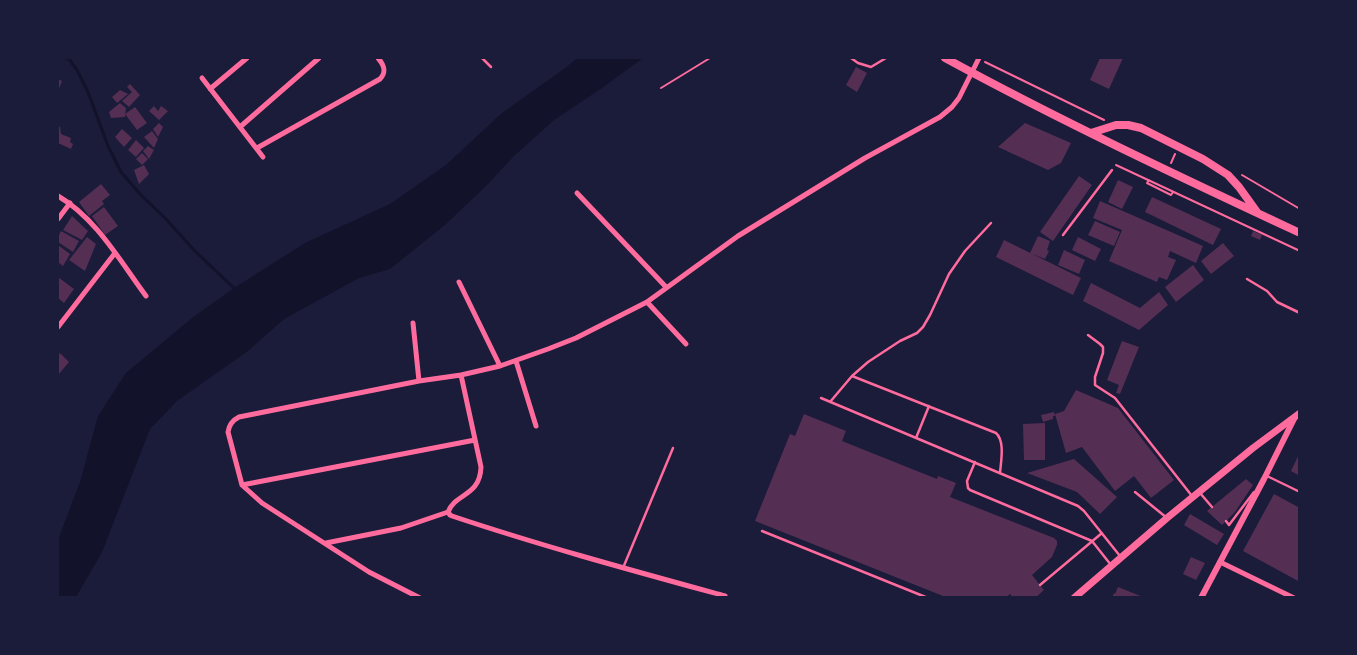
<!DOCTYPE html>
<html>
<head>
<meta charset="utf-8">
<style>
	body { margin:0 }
	#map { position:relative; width:1357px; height:655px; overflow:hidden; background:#1b1b3a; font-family:Barlow,sans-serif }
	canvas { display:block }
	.frame { position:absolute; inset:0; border:59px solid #1b1b3a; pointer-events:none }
</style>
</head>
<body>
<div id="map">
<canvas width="1357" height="655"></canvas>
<div class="frame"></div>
</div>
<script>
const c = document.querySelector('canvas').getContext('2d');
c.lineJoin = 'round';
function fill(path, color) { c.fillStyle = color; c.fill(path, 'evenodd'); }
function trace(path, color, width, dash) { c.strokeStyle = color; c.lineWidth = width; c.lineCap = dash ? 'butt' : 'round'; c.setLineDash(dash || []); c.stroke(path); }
const water = new Path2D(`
	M577,58H643L602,88L554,120L514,156L485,187L446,224L390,269L359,278L284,319L248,351L177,401L150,429L102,552L76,597H58V540L80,482L98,416L126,373L192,318L234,288L305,243L390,204L446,165L502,113L564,69Z`);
const stream = new Path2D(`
	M66,58L69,59L77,70L88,92L108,146L121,172L140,194L165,218L194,250L237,291`);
const building = new Path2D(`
	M1100,58H1123L1109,89L1090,80Z
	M856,67L867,73L857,92L846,85Z
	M58,79L62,81L58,91Z
	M130,84L140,95L129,107L122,101L132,92L127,87Z
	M120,90L128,94L117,103L112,97Z
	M120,103L126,108L125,117L111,118L109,112Z
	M154,106L158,111L161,106L168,111L159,120L149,111Z
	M135,107L147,123L137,130L125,114Z
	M159,123L163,127L158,137L153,129Z
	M1025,123L1071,143L1061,163L1048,170L998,147Z
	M58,126L60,127L61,134L71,138L70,142L73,144L71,149L58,143Z
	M122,129L132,138L124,147L115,137Z
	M152,131L158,139L154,148L144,137Z
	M136,140L144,148L136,157L128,150Z
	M148,146L154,150L149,159L143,151Z
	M142,153L148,159L142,165L136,159Z
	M144,165L149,174L139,184L134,170Z
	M1079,176L1092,185L1053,241L1040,232Z
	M1118,180L1133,187L1122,209L1108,202Z
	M101,184L110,195L102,201L104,204L89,216L79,202Z
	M1152,197L1221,229L1213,245L1145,212Z
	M1100,201L1203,246L1196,263L1170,251L1168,257L1176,260L1167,280L1159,277L1157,282L1109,261L1122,230L1093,218Z
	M104,207L118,226L105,235L92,216Z
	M72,216L88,231L82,240L63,230Z
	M1095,221L1120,232L1114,246L1088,235Z
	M61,231L79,241L73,252L58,242V237Z
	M1253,231L1262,235L1260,240L1251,236Z
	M1038,236L1050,241L1047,250L1049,251L1045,259L1030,253Z
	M87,237L96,244L85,271L69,260Z
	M1078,237L1101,249L1095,261L1072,250Z
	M1004,240L1081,278L1073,295L996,257Z
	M1223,243L1234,256L1211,274L1201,261Z
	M58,245L70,254L63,266L58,262Z
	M1064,250L1085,260L1079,274L1058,265Z
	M1193,265L1204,280L1176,302L1165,287Z
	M58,277L74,289L64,303L58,298Z
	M1091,283L1140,308L1159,292L1168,305L1139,330L1083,301Z
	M1122,341L1139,347L1120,394L1116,393L1119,385L1107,380Z
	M60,353L69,362L58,375V356Z
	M1076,390L1118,408L1174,480L1151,498L1134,476L1115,491L1082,447L1066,453L1055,414L1064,411Z
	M1054,412L1055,416H1053V419L1043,422L1041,415Z
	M804,414L846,431L842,441L937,479L938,476L956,483L950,497L1054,538L1057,541V545L1052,557L1032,575L1044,590L1035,598H1013L1010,594L1005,598H948L755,521L790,434L795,436Z
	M1045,423V460H1024L1023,424Z
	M1300,452V476L1291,471Z
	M1074,459L1117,497L1100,514L1077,492L1027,473Z
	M1246,479L1253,485L1235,512L1222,525L1207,511Z
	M1274,494L1300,508V582L1243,551Z
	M1190,514L1224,534L1217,545L1184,525Z
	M1191,557L1205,563L1196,580L1183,574Z
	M1118,587L1143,597V598H1112L1114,593L1115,594Z`);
const path = new Path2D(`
	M985,62L1104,120
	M661,88L710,58
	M1171,163L1175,154
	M1116,165L1300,251
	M1242,175L1300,209
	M1149,180L1147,183L1171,195L1173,192`);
const service = new Path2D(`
	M482,58L491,67
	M851,58L858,63L871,67L886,58
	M1063,235L1112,170
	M1247,279L1267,291L1277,302L1300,313
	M1088,335L1100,344L1103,347V353L1095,377V385L1115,398L1192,496
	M852,376L996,433C1005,441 1001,461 1000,473
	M821,398L1078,506L1084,511L1120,556
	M830,402L852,376L868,362L900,341L917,333L923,327L930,315L949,274L965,251L991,223
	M916,438L929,406
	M975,462L967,481L968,488L970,490L1092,541L1111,565
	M1267,476L1300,492
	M1135,492L1167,518
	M1200,493L1212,507
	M1226,521L1229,525L1254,492
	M762,531L928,598
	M623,568L673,448
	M1040,585L1102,533`);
const minor = new Path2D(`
	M202,78L263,157
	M210,89L247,58
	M240,127L319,58
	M257,148L380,79C387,72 384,65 378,58
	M577,193L666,287
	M58,196C96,218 120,261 146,296
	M58,219L70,203
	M459,282L500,366
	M647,302L686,344
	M413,323L419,381
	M58,327L115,253
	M516,361L536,426
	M242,485L475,440
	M448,512L450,515L452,516C542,546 634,571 725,596
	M326,543L401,528L448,512C455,493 480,497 481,467L461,375
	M1220,562L1294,598
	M420,598L369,572L262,503L242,485L228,432C229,425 233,420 239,417L419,381L461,375L500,366L548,349L576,338L647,302L738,236L865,158L940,117L952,107L959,98L979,58`);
const tertiary = new Path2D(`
	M1201,598L1264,479L1295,417`);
const secondary = new Path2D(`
	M1074,598L1167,518L1253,448L1300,413`);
const primary = new Path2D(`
	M945,58C1061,121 1180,177 1300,233
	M1091,133L1116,125H1128L1141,128L1203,159L1228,175L1239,187L1257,212`);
fill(water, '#12122b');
trace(stream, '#12122b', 3);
fill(building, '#542f53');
trace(path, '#ff6b9d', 2);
trace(service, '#ff6b9d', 2.5);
trace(minor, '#ff6b9d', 5);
trace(tertiary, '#ff6b9d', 6);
trace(secondary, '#ff6b9d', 7);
trace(primary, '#ff6b9d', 8);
</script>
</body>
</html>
